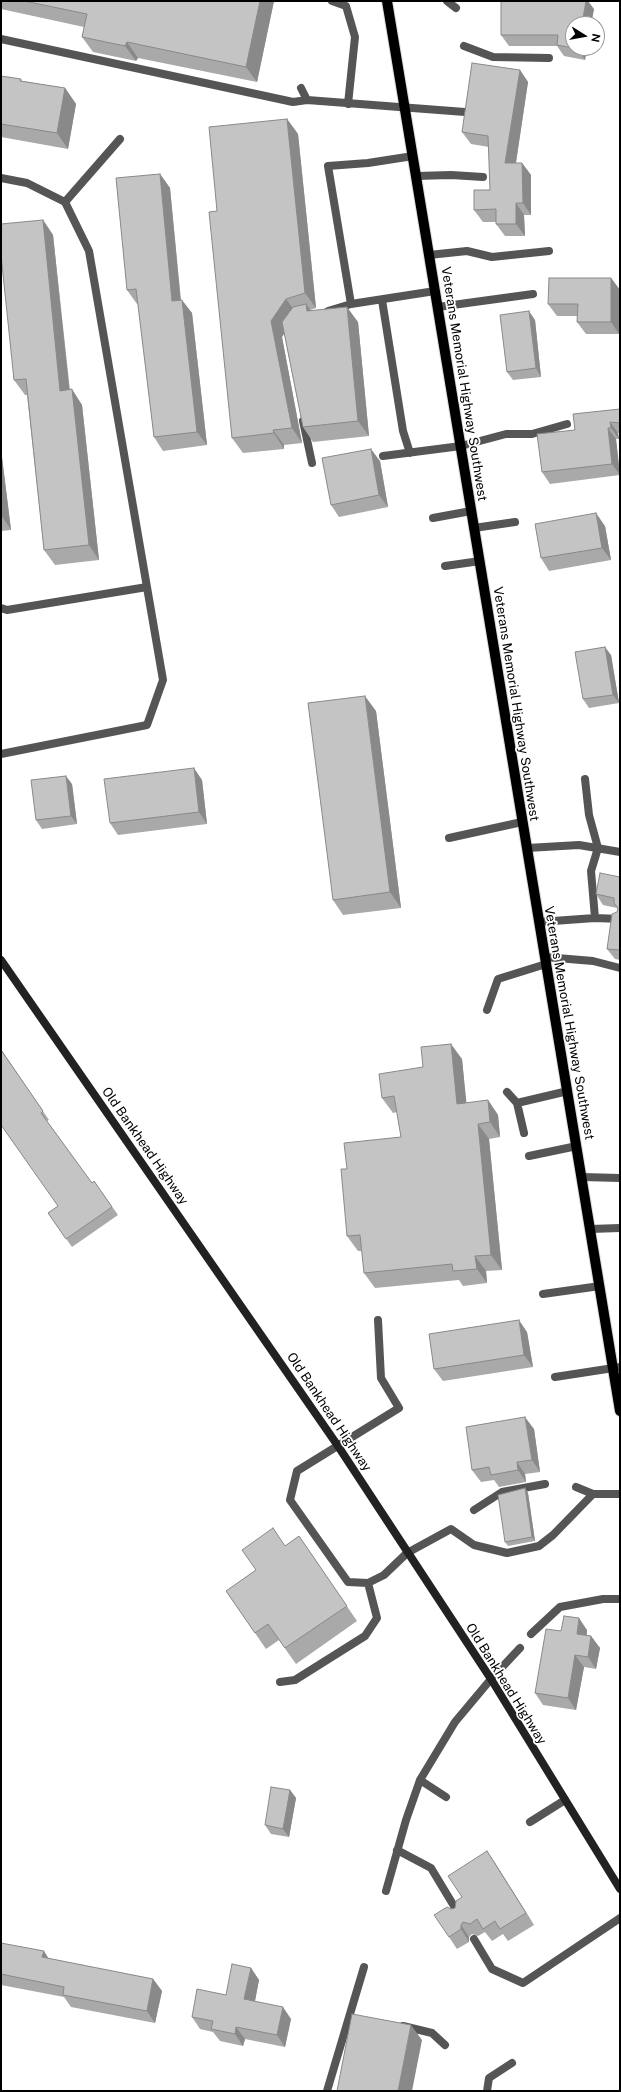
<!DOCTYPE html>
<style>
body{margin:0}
#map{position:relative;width:621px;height:2092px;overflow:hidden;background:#fff;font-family:"Public Sans",sans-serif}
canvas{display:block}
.frame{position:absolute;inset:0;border:2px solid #000;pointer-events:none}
.north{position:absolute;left:565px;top:16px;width:40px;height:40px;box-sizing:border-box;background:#fff;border:1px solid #999;border-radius:50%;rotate:101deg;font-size:11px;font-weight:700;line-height:16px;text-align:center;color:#000}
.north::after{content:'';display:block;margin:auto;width:14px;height:18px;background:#000;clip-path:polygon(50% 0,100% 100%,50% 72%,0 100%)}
</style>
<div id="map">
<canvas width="621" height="2092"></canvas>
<div class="frame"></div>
<div class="north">N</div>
</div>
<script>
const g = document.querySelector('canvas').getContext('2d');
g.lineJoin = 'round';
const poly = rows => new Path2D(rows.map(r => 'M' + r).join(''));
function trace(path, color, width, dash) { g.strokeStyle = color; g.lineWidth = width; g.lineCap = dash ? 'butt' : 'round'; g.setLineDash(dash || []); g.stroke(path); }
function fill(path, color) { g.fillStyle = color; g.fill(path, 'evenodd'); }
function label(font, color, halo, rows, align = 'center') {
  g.font = font + ' "Public Sans",sans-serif'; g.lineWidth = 3.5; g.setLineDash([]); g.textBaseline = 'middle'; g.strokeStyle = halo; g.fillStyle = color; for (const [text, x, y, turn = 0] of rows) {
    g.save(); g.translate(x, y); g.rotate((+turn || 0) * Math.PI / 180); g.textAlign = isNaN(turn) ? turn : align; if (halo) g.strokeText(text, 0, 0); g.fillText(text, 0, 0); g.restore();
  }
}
const primary = poly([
 [387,1,620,1411]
]);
trace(primary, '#dbdbdb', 12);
trace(poly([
 [332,1,346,6,355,37,348,104],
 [447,1,456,8],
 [1,39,293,102,307,100],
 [464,46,493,57,549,58],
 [301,88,307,100,465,112],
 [416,176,451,175,483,177],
 [65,202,120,139],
 [429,255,467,251,492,257,549,251],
 [382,300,403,431,410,453],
 [351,304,328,166,368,163,413,156],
 [438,307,533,294],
 [328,311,351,304,435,291],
 [303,421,312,463],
 [383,456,461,446,506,434,532,434,567,424],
 [433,518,471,511],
 [474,528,515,522],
 [445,566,480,561],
 [449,838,522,822],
 [595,918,620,919],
 [539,922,595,918,591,871,598,848,589,815,585,779],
 [545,957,593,961,620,968],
 [487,1010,498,979,546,964],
 [507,1092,517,1103,524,1133],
 [517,1103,568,1091],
 [529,1156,577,1146],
 [582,1177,620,1178],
 [590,1229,620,1228],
 [543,1294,600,1286],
 [378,1320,381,1378,399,1408,297,1471,290,1500,348,1582,368,1583,384,1575,407,1553,451,1529,474,1545,507,1553,539,1546,553,1535,593,1494],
 [555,1377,620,1367],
 [576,1487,593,1494,620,1494],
 [474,1510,502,1492,545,1484],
 [531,1634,560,1607,603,1599,620,1599],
 [280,1682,295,1680,365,1636,377,1618,368,1583],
 [420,1780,446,1797],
 [530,1822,565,1800],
 [397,1850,431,1868,460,1916],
 [386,1891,406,1820,420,1780,455,1722,491,1679,520,1648],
 [474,1939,492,1969,523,1983,620,1918],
 [403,2026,432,2033,445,2045],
 [327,2091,364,1967],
 [487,2091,489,2078,512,2063]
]), '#555', 8);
trace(poly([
 [1,178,27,183,65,202,89,251,163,680,147,725,1,754],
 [1,608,7,610,147,587],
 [527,848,579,845,620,852]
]), '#555', 8);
trace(poly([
 [1,960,338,1446,491,1679,620,1889]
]), '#222', 8);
trace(primary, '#000', 10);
fill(poly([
 [1,1,274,1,257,82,138,58,136,61,93,52,82,37,84,27,1,9],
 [594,9,585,60,564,56,557,46,509,46,501,35],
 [520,70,528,82,516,163,522,163,531,175,531,215,524,215,525,236,505,236,496,224,496,222,483,222,474,210,490,190,489,147,471,144,462,132],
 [1,76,21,79,22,81,65,88,76,104,68,149,1,137],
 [287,119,298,134,316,308,310,310,358,322,369,436,313,442,303,427,284,333,282,337,302,443,284,445,284,449,243,453,232,438,217,211],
 [160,174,170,188,181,300,192,313,207,445,163,451,154,437,138,303,137,304,127,290],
 [43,220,53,235,70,390,82,405,99,560,55,565,44,550,27,395,25,395,14,380],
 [611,278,620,290,619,334,586,334,577,322,577,316,557,316,548,304],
 [535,320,541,377,513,380,507,372],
 [620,409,620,433,618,433,619,439,616,439,620,475,550,484,542,472,575,430],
 [1,449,11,530,1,531],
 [380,461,388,507,339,517,331,505],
 [605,526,611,560,549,571,541,558],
 [611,655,619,703,589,708,583,699],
 [376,711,401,908,343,915,333,900],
 [202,780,207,824,118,835,110,823],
 [72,784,77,824,42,829,36,820],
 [620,877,620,960,615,959,607,949,618,909,617,908,603,905,596,894],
 [1,1049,49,1120,47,1121,92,1183,94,1181,118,1215,72,1247,48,1213,58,1206],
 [462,1059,466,1103,488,1100,498,1115,500,1137,489,1139,502,1270,486,1271,487,1283,463,1286,459,1280,375,1288,364,1273,362,1251,358,1251,347,1236,347,1169,401,1137,397,1112,393,1113,382,1098,423,1067],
 [527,1332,533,1367,443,1381,434,1369],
 [534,1429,540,1472,525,1474,526,1482,499,1487,494,1480,481,1482,472,1470],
 [525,1488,528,1493,535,1541,508,1546,505,1542],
 [299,1536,357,1621,296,1664,279,1640,266,1649,226,1591,256,1570,285,1546],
 [587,1630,587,1635,591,1636,600,1648,596,1669,584,1667,576,1710,543,1705,535,1693,561,1631],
 [290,1790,296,1798,289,1837,271,1834,265,1825],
 [487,1851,495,1863,534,1925,508,1941,503,1934,492,1941,485,1932,478,1936,472,1934,469,1937,469,1942,457,1949,449,1937,451,1909,455,1908,462,1897],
 [1,1943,49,1959,153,1979,162,1991,155,2023,71,2007,64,1997,1,1985],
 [251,1968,259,1980,255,2001,291,2019,285,2047,245,2039,243,2046,220,2041,213,2032,200,2029,192,2017,226,1995]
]), '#a9a9a9');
fill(poly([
 [260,1,274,1,257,82,246,67],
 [586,1,588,1,594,9,591,24,582,24],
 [127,42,138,58,136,61,125,46],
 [578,48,587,48,585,60,578,49],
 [520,70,528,82,514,175,505,163],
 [65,88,76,104,68,149,57,133],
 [287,119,298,134,316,308,305,293],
 [522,163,531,175,531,215,523,203],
 [160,174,170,188,182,315,172,301],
 [516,203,524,215,525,236,516,224],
 [43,220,53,235,71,406,60,391],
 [611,278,620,290,619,334,611,322],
 [286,299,297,314,282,337,302,443,292,428,271,321],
 [182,300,192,313,207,445,197,432],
 [306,304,317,319,307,311],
 [347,307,358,322,369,436,358,421],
 [529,311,535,320,541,377,536,368],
 [72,389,82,405,99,560,89,545],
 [610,422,618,433,619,439,611,428],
 [608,428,616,439,620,475,612,464],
 [273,430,284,445,284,449,274,433],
 [1,449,11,530,1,515],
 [371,449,380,461,388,507,379,495],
 [596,513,605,526,611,560,602,548],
 [605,647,611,655,619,703,613,695],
 [365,696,376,711,401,908,390,892],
 [194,768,202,780,207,824,199,812],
 [66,776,72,784,77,824,71,816],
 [451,1044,462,1059,468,1118,457,1104],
 [488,1100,498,1115,500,1137,490,1122],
 [478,1124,489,1139,502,1270,491,1255],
 [475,1256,486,1271,487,1283,477,1269],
 [519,1320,527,1332,533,1367,524,1355],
 [525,1417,534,1429,540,1472,532,1460],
 [517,1462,525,1474,526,1482,518,1470],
 [525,1488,528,1493,535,1541,532,1537],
 [579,1618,587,1630,585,1646,577,1634],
 [591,1636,600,1648,596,1669,588,1657],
 [575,1655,584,1667,576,1710,568,1698],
 [290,1790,296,1798,289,1837,283,1829],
 [487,1851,495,1863,534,1925,526,1913],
 [461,1925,469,1937,469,1942,461,1929],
 [44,1951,52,1964,42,1957],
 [251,1968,259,1980,253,2011,244,1999],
 [153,1979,162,1991,155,2023,147,2011],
 [283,2007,291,2019,285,2047,277,2035],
 [411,2025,422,2040,412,2091,398,2091],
 [236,2027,245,2039,243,2046,235,2034]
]), '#898989');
const building = poly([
 [24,1,260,1,246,67,127,42,125,46,82,37,87,14,24,1],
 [501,1,586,1,582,24,573,24,573,48,578,48,578,49,557,45,558,35,501,35,501,1],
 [472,63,520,70,505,163,522,163,523,203,516,203,516,224,496,224,496,209,474,210,474,190,490,190,488,136,462,132,472,63],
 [1,76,21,79,20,81,65,88,57,133,1,124,1,76],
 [287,119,305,293,286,299,271,321,292,428,273,430,274,433,232,438,209,212,217,211,209,127,287,119],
 [160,174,172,301,182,300,197,432,154,437,136,289,127,290,116,178,160,174],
 [43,220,60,391,72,389,89,545,44,550,26,379,14,380,1,255,1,224,43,220],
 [549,278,611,278,611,322,577,322,578,304,548,304,549,278],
 [306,304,307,311,347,307,358,421,303,427,282,322,293,307,306,304],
 [529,311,536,368,507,372,500,315,529,311],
 [620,409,620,423,610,422,611,428,608,428,612,464,542,472,537,434,575,430,573,414,620,409],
 [371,449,379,495,331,505,322,458,371,449],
 [596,513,602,548,541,558,535,524,596,513],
 [605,647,613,695,583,699,575,652,605,647],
 [365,696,390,892,333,900,308,703,365,696],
 [194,768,199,812,110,823,104,779,194,768],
 [66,776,71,816,36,820,31,780,66,776],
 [600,873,620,877,620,950,607,949,612,914,617,912,618,908,614,903,614,898,596,894,600,873],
 [451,1044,457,1104,488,1100,490,1122,478,1124,491,1255,475,1256,477,1269,453,1271,452,1264,364,1273,360,1235,347,1236,341,1169,347,1169,344,1143,401,1137,394,1096,382,1098,379,1074,423,1067,421,1047,451,1044],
 [1,1050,43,1111,41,1113,92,1183,94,1181,112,1207,66,1239,48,1213,58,1206,1,1125,1,1050],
 [519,1320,524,1355,434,1369,429,1334,519,1320],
 [525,1417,532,1460,517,1462,518,1470,491,1475,489,1467,472,1470,466,1427,525,1417],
 [525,1488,532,1537,505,1542,498,1495,525,1488],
 [273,1528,285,1546,299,1536,347,1606,285,1648,268,1624,255,1633,226,1591,256,1570,242,1550,273,1528],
 [564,1616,579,1618,577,1634,591,1636,588,1657,575,1655,568,1698,535,1693,546,1629,561,1631,564,1616],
 [271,1787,290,1790,283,1829,265,1825,271,1787],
 [487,1851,526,1913,500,1929,495,1921,483,1929,477,1919,470,1924,463,1922,461,1925,461,1929,449,1937,434,1915,447,1907,451,1909,455,1908,456,1901,462,1897,448,1876,487,1851],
 [1,1943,44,1951,42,1957,153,1979,147,2011,63,1995,64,1987,1,1974,1,1943],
 [232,1964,251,1968,244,1999,283,2007,277,2035,236,2027,235,2034,211,2029,213,2021,192,2017,197,1989,226,1995,232,1964],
 [352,2014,411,2025,398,2091,337,2091,352,2014]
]);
fill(building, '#c4c4c4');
trace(building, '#898989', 1);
label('13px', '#000', '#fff', [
 ["Veterans Memorial Highway Southwest",464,384,81],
 ["Veterans Memorial Highway Southwest",516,704,81],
 ["Veterans Memorial Highway Southwest",569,1023,80],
 ["Old Bankhead Highway",145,1146,55],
 ["Old Bankhead Highway",329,1412,56],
 ["Old Bankhead Highway",506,1684,58]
]);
</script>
